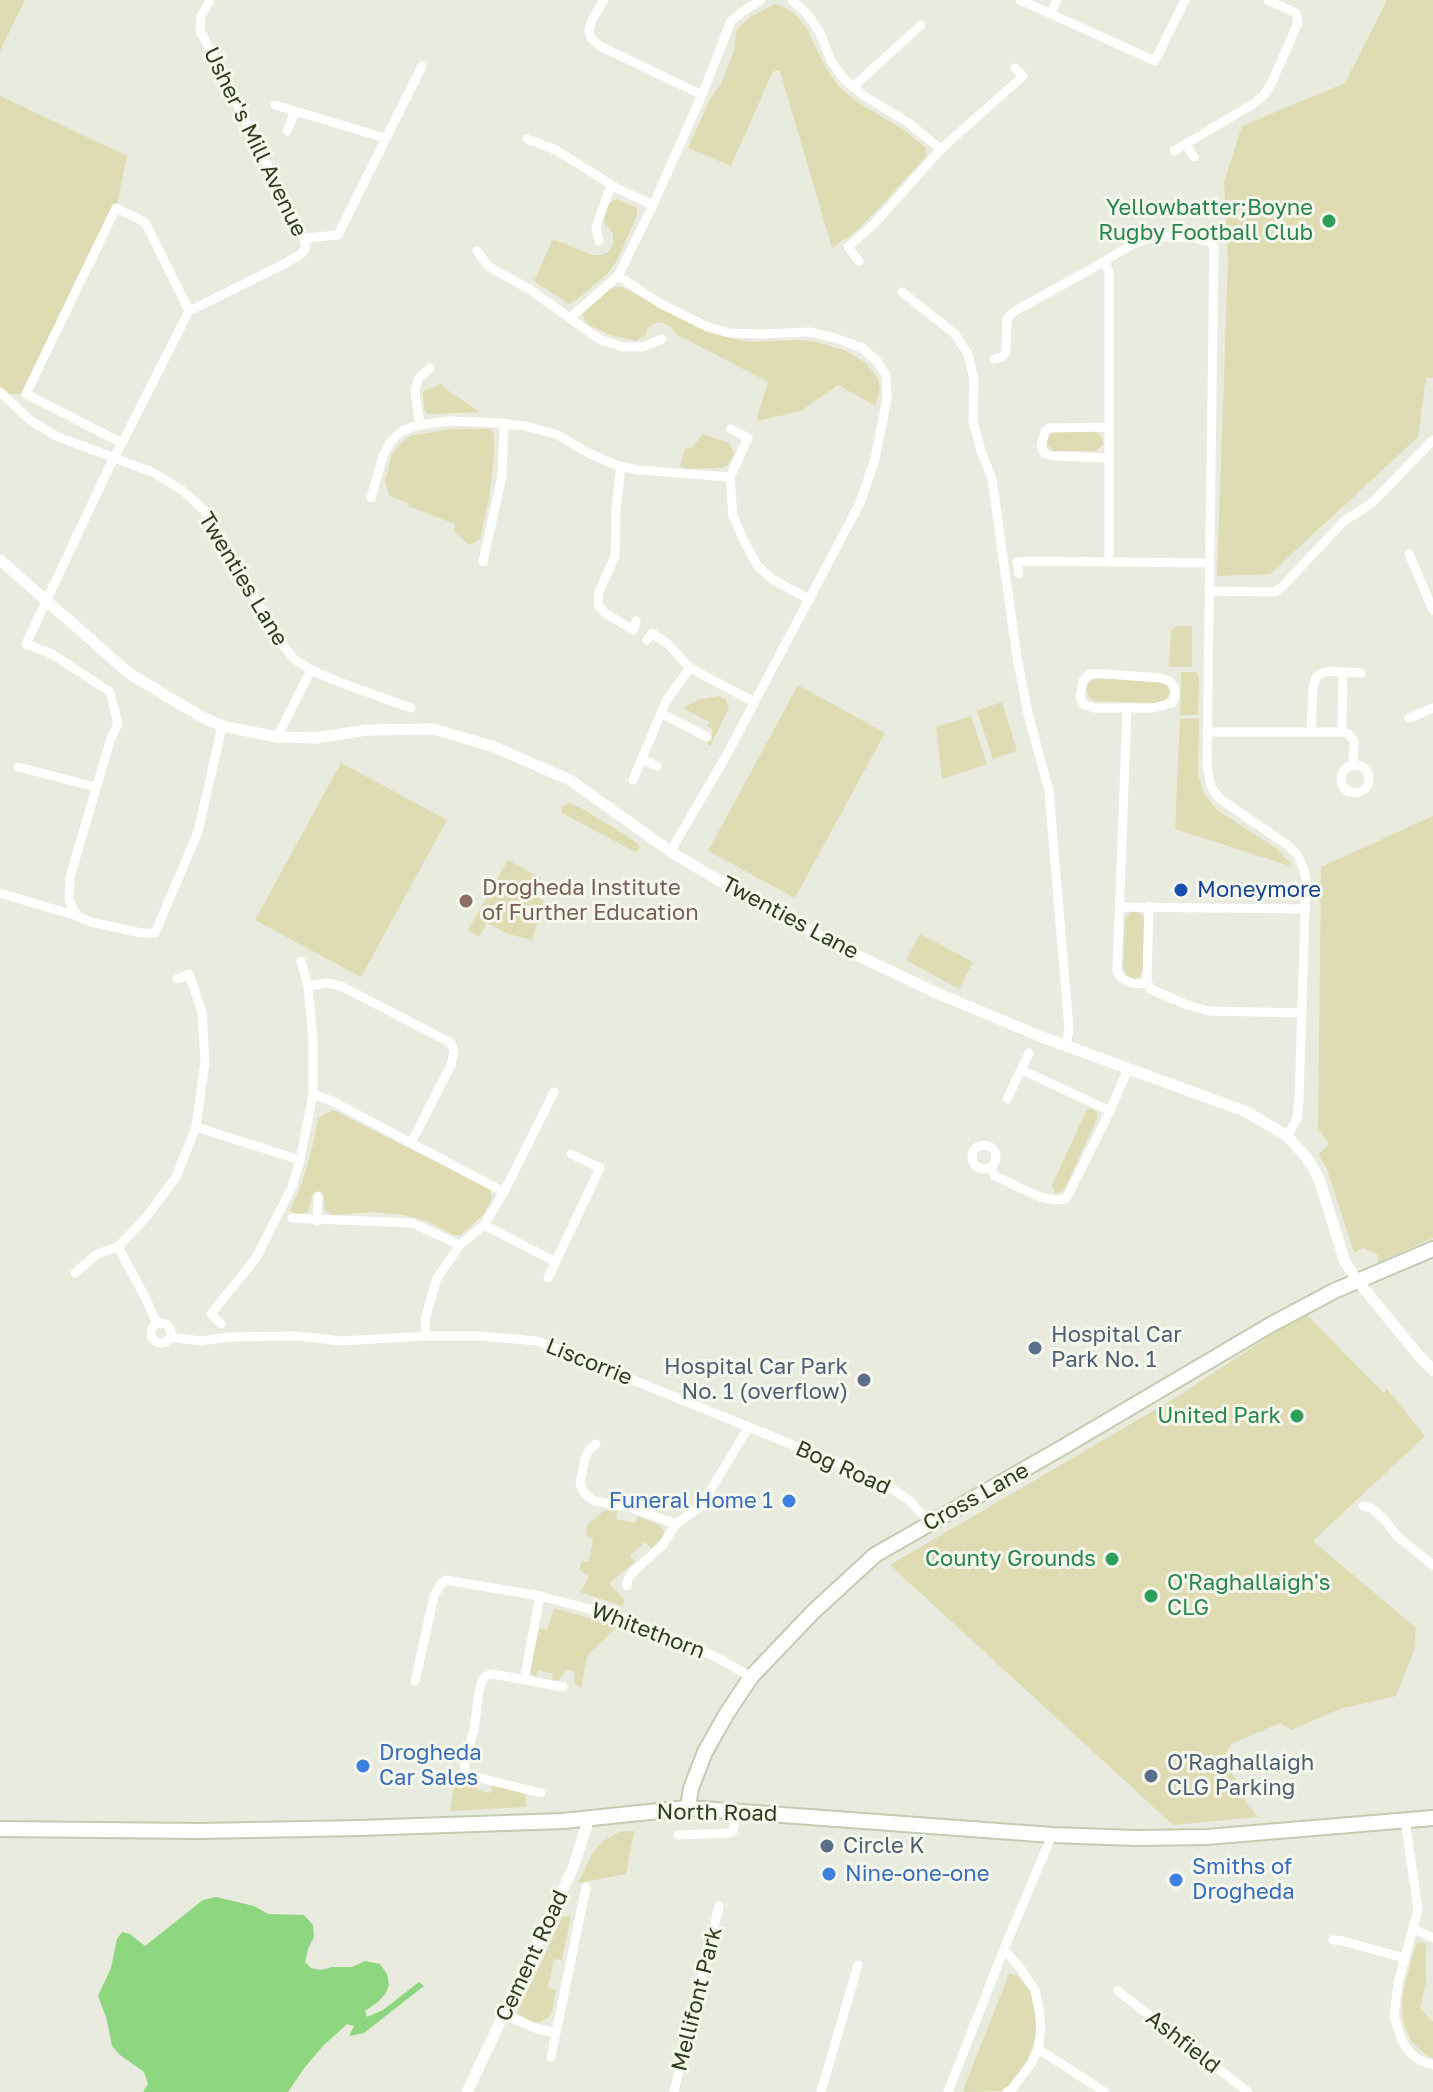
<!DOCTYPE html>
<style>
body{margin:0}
canvas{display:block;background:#e8ebde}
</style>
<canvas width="1433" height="2092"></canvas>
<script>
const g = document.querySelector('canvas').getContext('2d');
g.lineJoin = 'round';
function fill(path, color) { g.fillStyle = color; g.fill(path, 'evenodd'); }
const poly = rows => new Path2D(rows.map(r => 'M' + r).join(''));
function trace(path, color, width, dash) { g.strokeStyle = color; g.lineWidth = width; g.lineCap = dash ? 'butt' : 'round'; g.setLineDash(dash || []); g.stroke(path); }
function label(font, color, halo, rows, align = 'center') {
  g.font = font + ' "Golos Text",sans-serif'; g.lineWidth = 6; g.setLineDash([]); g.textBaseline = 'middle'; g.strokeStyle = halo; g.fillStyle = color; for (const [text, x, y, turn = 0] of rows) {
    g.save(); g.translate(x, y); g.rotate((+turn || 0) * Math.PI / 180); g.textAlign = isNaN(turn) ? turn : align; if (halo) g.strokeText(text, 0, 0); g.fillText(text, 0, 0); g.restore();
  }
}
fill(poly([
 [0,0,25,0,0,51],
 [1387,0,1433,0,1433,378,1426,378,1418,437,1270,574,1217,576,1228,260,1224,182,1242,126,1345,83],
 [775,4,784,7,796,15,806,27,826,68,839,87,857,102,904,130,926,148,926,156,881,206,855,232,832,248,780,71,773,71,731,166,688,148,709,101,721,84,734,51,736,32,741,25,752,16],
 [0,96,127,156,116,208,26,394,1,394,0,392],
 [617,199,635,207,637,210,637,216,616,262,607,274,575,301,569,304,534,281,553,239,593,255,603,255,609,251,613,244,613,234,603,221,609,203],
 [616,287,622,287,706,332,749,342,797,340,816,342,844,350,866,363,878,379,880,388,876,406,838,385,801,411,756,421,768,382,676,334,672,328,666,324,660,322,653,324,648,328,645,336,636,341,611,335,589,325,584,319,583,313,586,309,610,288],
 [440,383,450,392,480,412,431,414,427,413,424,408,423,392,425,390,436,387],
 [451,429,490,429,494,434,494,456,489,497,480,539,469,545,454,531,455,524,408,506,409,503,389,496,385,481,392,454,401,443,410,436],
 [1053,432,1096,432,1102,437,1103,444,1096,451,1053,451,1048,445,1047,442,1048,438],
 [703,434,729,443,734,454,727,466,722,468,686,469,680,465,685,449,692,447],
 [1178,626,1192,626,1192,667,1169,667,1171,630],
 [1181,672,1196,672,1199,676,1198,715,1180,715],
 [1099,678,1160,682,1168,686,1170,691,1165,701,1158,703,1095,701,1089,697,1086,690,1087,685,1092,680],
 [798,685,885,733,795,898,708,851],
 [719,696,726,700,729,708,710,746,707,744,713,730,707,726,709,722,683,708,700,699],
 [1002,702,1017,751,993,759,977,711],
 [971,716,987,764,942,779,936,727],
 [1199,718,1198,773,1203,792,1217,810,1277,849,1292,865,1287,865,1175,829,1180,719],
 [341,763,447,820,361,977,255,920],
 [568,803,581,808,627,836,639,845,639,850,635,852,562,813,561,807],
 [1433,816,1433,1238,1379,1262,1377,1254,1363,1248,1354,1253,1327,1169,1318,1154,1329,1144,1318,1128,1321,867],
 [508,860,541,878,535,896,544,900,532,940,508,934,487,923,479,937,468,930],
 [1131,911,1135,911,1142,914,1144,919,1143,971,1139,977,1135,979,1127,977,1123,966,1125,919],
 [920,934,973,962,959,989,906,960],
 [1087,1109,1093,1109,1097,1113,1097,1119,1065,1188,1061,1192,1054,1194,1054,1188,1051,1187],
 [333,1110,490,1189,492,1198,484,1214,461,1235,453,1235,427,1221,404,1215,372,1212,332,1215,325,1210,323,1195,312,1195,308,1212,298,1214,290,1211,302,1182,313,1145,318,1118],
 [1305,1313,1384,1393,1387,1389,1425,1436,1313,1541,1416,1628,1414,1651,1396,1696,1340,1709,1291,1730,1280,1723,1231,1744,1223,1759,1240,1786,1246,1803,1258,1817,1173,1825,890,1565,1175,1398],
 [610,1509,617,1511,616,1519,635,1523,638,1516,657,1524,663,1529,664,1533,663,1537,651,1548,645,1542,630,1555,635,1562,609,1583,625,1601,622,1606,580,1592,589,1577,580,1570,580,1566,582,1561,589,1562,593,1539,586,1536,587,1526,589,1522,595,1519,602,1512],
 [554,1608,618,1626,587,1656,581,1688,575,1684,574,1671,566,1670,559,1680,552,1681,553,1674,538,1670,536,1677,529,1671,540,1628,547,1630],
 [457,1769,465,1778,478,1783,477,1790,490,1793,492,1785,525,1794,526,1807,450,1811],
 [634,1831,626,1874,578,1883,593,1852,603,1841,619,1832],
 [563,1916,571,1917,562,1960,554,1959,548,1988,556,1990,552,2012,548,2018,540,2022,532,2022,517,2013],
 [1422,1942,1426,1945,1426,1983,1420,2008,1433,2022,1433,2058,1429,2057,1412,2042,1404,2025,1402,2007,1403,1991,1416,1944],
 [1009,1974,1017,1975,1030,1991,1036,2019,1036,2036,1030,2054,1022,2070,1009,2086,1001,2091,965,2092,963,2090]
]), '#dfdcb4');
fill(poly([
 [216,1897,254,1906,268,1914,304,1915,313,1925,314,1937,308,1949,305,1962,311,1968,321,1970,332,1967,352,1967,365,1961,380,1964,387,1974,389,1985,386,1993,379,2001,365,2011,367,2017,383,2010,419,1982,424,1986,364,2033,349,2036,354,2026,347,2024,323,2046,305,2067,288,2092,143,2092,148,2084,144,2072,120,2055,112,2046,106,2017,98,1996,111,1968,117,1939,122,1932,130,1934,145,1946,203,1900]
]), '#8ed67f');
const secondary = poly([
 [688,1808,691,1788,705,1752,727,1713,751,1677,813,1612,875,1555,1065,1446,1272,1324,1334,1291,1433,1249],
 [0,1829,199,1831,359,1828,563,1821,688,1808,1052,1835,1135,1838,1207,1837,1433,1818]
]);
trace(secondary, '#c3ccb0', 18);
trace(poly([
 [604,0,592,20,589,30,591,38,600,46,702,95],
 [792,0,809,16,820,33,831,61,844,79,864,96,906,121,941,149],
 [1020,0,1155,61,1185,0],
 [1051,13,1057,0],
 [853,87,921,25],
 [275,105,385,138],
 [287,131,295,111],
 [527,139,556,150,618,189,653,205],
 [1186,144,1194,157],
 [1174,151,1253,104,1264,95,1271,84,1298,23,1296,13,1268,0],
 [304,238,338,235,422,66],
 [599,241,596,227,611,185],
 [477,251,488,266,529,289,599,339,623,347,643,347,662,339],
 [859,261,848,247,874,224,941,149,1023,76,1015,68],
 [1105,261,1109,273,1109,562],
 [618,276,661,304,706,326,729,333,761,334,810,332,835,338,862,348,877,361,886,375,887,399,875,459,860,503,725,758,670,852],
 [902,292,955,334,968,354,974,380,973,421,981,451,992,479,1017,657,1028,714,1049,791,1069,1029,1066,1047],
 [189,311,284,264,301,254,306,248,304,238,200,30,201,16,209,3],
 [570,318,618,276,653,205,702,95,731,21,742,12,761,0],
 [994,359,1002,357,1006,352,1007,319,1013,312,1093,268,1133,244,1152,237,1193,237,1210,242,1214,247,1207,766,1211,787,1220,799,1286,844,1297,854,1304,870,1306,880,1299,1100,1297,1119,1287,1136],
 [0,392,30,420,56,436,152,472,182,490,205,511,282,644,294,659,311,670,339,682,411,708],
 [420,425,415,391,418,379,430,368],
 [731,429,748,438,730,477,733,516,746,545,757,565,772,579,810,600],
 [122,443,26,394,116,208,145,222,189,311,122,443,114,457,26,644,52,654,110,692,118,724,111,738,70,877,69,900,77,916,91,922,141,933,155,933,198,832,222,726],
 [1109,458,1052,456,1044,453,1041,446,1045,431,1049,428,1109,427],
 [621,466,616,510,615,556,599,592,598,605,605,613,633,630,636,621],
 [371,498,383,456,391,441,402,431,418,425,451,421,499,423,526,426,558,435,588,453,616,465,638,470,730,477],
 [1409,554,1433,610],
 [483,562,502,476,504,423],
 [1019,574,1017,562,1027,561,1209,563],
 [1209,591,1274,592,1282,587,1344,521,1371,504,1433,440],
 [647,640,652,633,669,645,690,668,754,702],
 [1089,674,1107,674,1160,678,1170,681,1175,689,1175,697,1172,703,1153,708,1094,708,1084,705,1080,697,1083,681,1089,674],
 [1127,709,1117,971,1121,978,1132,983,1148,984],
 [661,713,707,737],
 [1409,718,1433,708],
 [1207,732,1342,732,1349,734,1354,741,1353,765],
 [1311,732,1313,688,1316,677,1322,673,1330,671,1361,673],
 [1342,732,1343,672],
 [277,737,311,670],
 [642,759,657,766],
 '1341 779a14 14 0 1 1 28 0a14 14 0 1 1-28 0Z',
 [18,767,96,787],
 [633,780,666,701,690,668],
 [0,893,77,916],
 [1149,906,1147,980,1150,989,1190,1006,1209,1011,1302,1013],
 [1120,907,1305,909],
 [301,961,308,986,313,1041,313,1094,332,1101,411,1143],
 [177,979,189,974,202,1012,205,1062,196,1127,300,1160,313,1094],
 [308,986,328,983,341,986,451,1043,454,1051,451,1065,411,1143,504,1192],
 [1022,1070,1110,1111],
 [554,1092,504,1192,484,1225,460,1245,437,1278,425,1319,426,1336,481,1336,537,1341,852,1469,889,1487,909,1500,929,1522],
 [1007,1099,1029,1053],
 '972 1157a12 12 0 1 1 24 0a12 12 0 1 1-24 0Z',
 [991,1168,995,1176,1040,1197,1054,1200,1066,1199,1110,1111,1128,1069],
 [292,1218,412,1223,460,1245],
 [317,1221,318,1196],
 [484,1225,556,1262],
 [118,1247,146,1299,157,1324],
 [75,1273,97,1254,118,1247,147,1216,176,1177,196,1127],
 [548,1278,600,1168,571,1154],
 '151 1333a10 10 0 1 1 20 0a10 10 0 1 1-20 0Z',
 [221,1324,211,1314,256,1258,292,1187,300,1160],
 [170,1337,201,1341,228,1337,297,1336,342,1341,426,1336],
 [596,1444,589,1450,585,1458,580,1484,584,1493,594,1501,629,1507,676,1524,701,1506,748,1428],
 [1363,1506,1371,1508,1384,1519,1397,1536,1433,1565],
 [627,1586,628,1579,634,1571,662,1546,676,1524],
 [524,1680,540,1596],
 [415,1681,434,1596,441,1584,446,1580,540,1596,620,1617,676,1639,718,1658,751,1677],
 [541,1793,472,1776,466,1772,464,1763,474,1730,479,1692,482,1680,486,1676,493,1674,563,1687],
 [1405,1820,1418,1909,1398,1983,1394,2016,1402,2042,1410,2053,1419,2060,1433,2065],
 [678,1835,730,1833,733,1831,737,1811],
 [1414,1929,1433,1938],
 [1333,1940,1343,1941,1404,1958],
 [1004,1949,1021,1969,1035,1990,1039,2008,1041,2029,1038,2049,1031,2064,1011,2090,1007,2092],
 [1118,1991,1248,2092],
 [505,2015,538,2029,556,2033],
 [1038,2049,1105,2092],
 [551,2057,586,1887],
 [674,2092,719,1906],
 [821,2092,858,1965],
 [948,2092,1004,1949,1052,1835]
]), '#fff', 9);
trace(poly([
 [0,560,130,674,200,716,222,726,277,737,315,738,367,730,433,729,492,746,570,780,674,854,756,902,850,952,939,994,1042,1037,1247,1112,1287,1136,1307,1158,1319,1179,1345,1262,1357,1280,1420,1357,1433,1370],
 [467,2092,573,1868,589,1818]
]), '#fff', 11);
trace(secondary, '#fff', 14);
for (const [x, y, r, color] of [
 [1329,221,8,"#2e9e5b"],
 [1181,890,8,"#1a4fb4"],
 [466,901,8,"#8d6e63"],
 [1035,1348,8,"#5c6f8a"],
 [864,1380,8,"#5c6f8a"],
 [1297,1416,8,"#2e9e5b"],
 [789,1501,8,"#3f7fe0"],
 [1112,1559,8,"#2e9e5b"],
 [1151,1596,8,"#2e9e5b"],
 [363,1766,8,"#3f7fe0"],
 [1151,1776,8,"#5c6f8a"],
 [827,1846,8,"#5c6f8a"],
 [829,1874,8,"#3f7fe0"],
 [1176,1880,8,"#3f7fe0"]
]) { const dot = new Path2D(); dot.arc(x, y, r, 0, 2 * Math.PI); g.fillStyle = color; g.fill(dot); trace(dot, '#f6f8ee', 3); }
label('22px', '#303c1e', '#f6f8ee', [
 ["Usher's Mill Avenue",255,142,64],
 ["Twenties Lane",243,579,59],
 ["Twenties Lane",790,918,28],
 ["Liscorrie",589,1362,22],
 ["Bog Road",843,1468,24],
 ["Cross Lane",976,1497,-29],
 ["Whitethorn",648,1631,21],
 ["North Road",717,1813,1],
 ["Cement Road",532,1956,-65],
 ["Mellifont Park",697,1999,-76],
 ["Ashfield",1183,2042,38]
]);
label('22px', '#27864d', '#f6f8ee', [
 ["Yellowbatter;Boyne",1313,208],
 ["Rugby Football Club",1313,233],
 ["United Park",1281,1416],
 ["County Grounds",1096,1559],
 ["O'Raghallaigh's",1167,1583,"left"],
 ["CLG",1167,1608,"left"]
], 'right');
label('22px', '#785e54', '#f6f8ee', [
 ["Drogheda Institute",482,888],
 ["of Further Education",482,913]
], 'left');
label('22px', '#164399', '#f6f8ee', [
 ["Moneymore",1197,890]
], 'left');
label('22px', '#4e5e75', '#f6f8ee', [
 ["Hospital Car",1051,1335],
 ["Park No. 1",1051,1360],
 ["Hospital Car Park",848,1367,"right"],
 ["No. 1 (overflow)",848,1392,"right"],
 ["O'Raghallaigh",1167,1763],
 ["CLG Parking",1167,1788],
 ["Circle K",843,1846]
], 'left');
label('22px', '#366cbe', '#f6f8ee', [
 ["Funeral Home 1",773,1501,"right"],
 ["Drogheda",379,1753],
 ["Car Sales",379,1778],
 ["Smiths of",1192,1867],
 ["Drogheda",1192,1892],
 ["Nine-one-one",845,1874]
], 'left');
</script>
